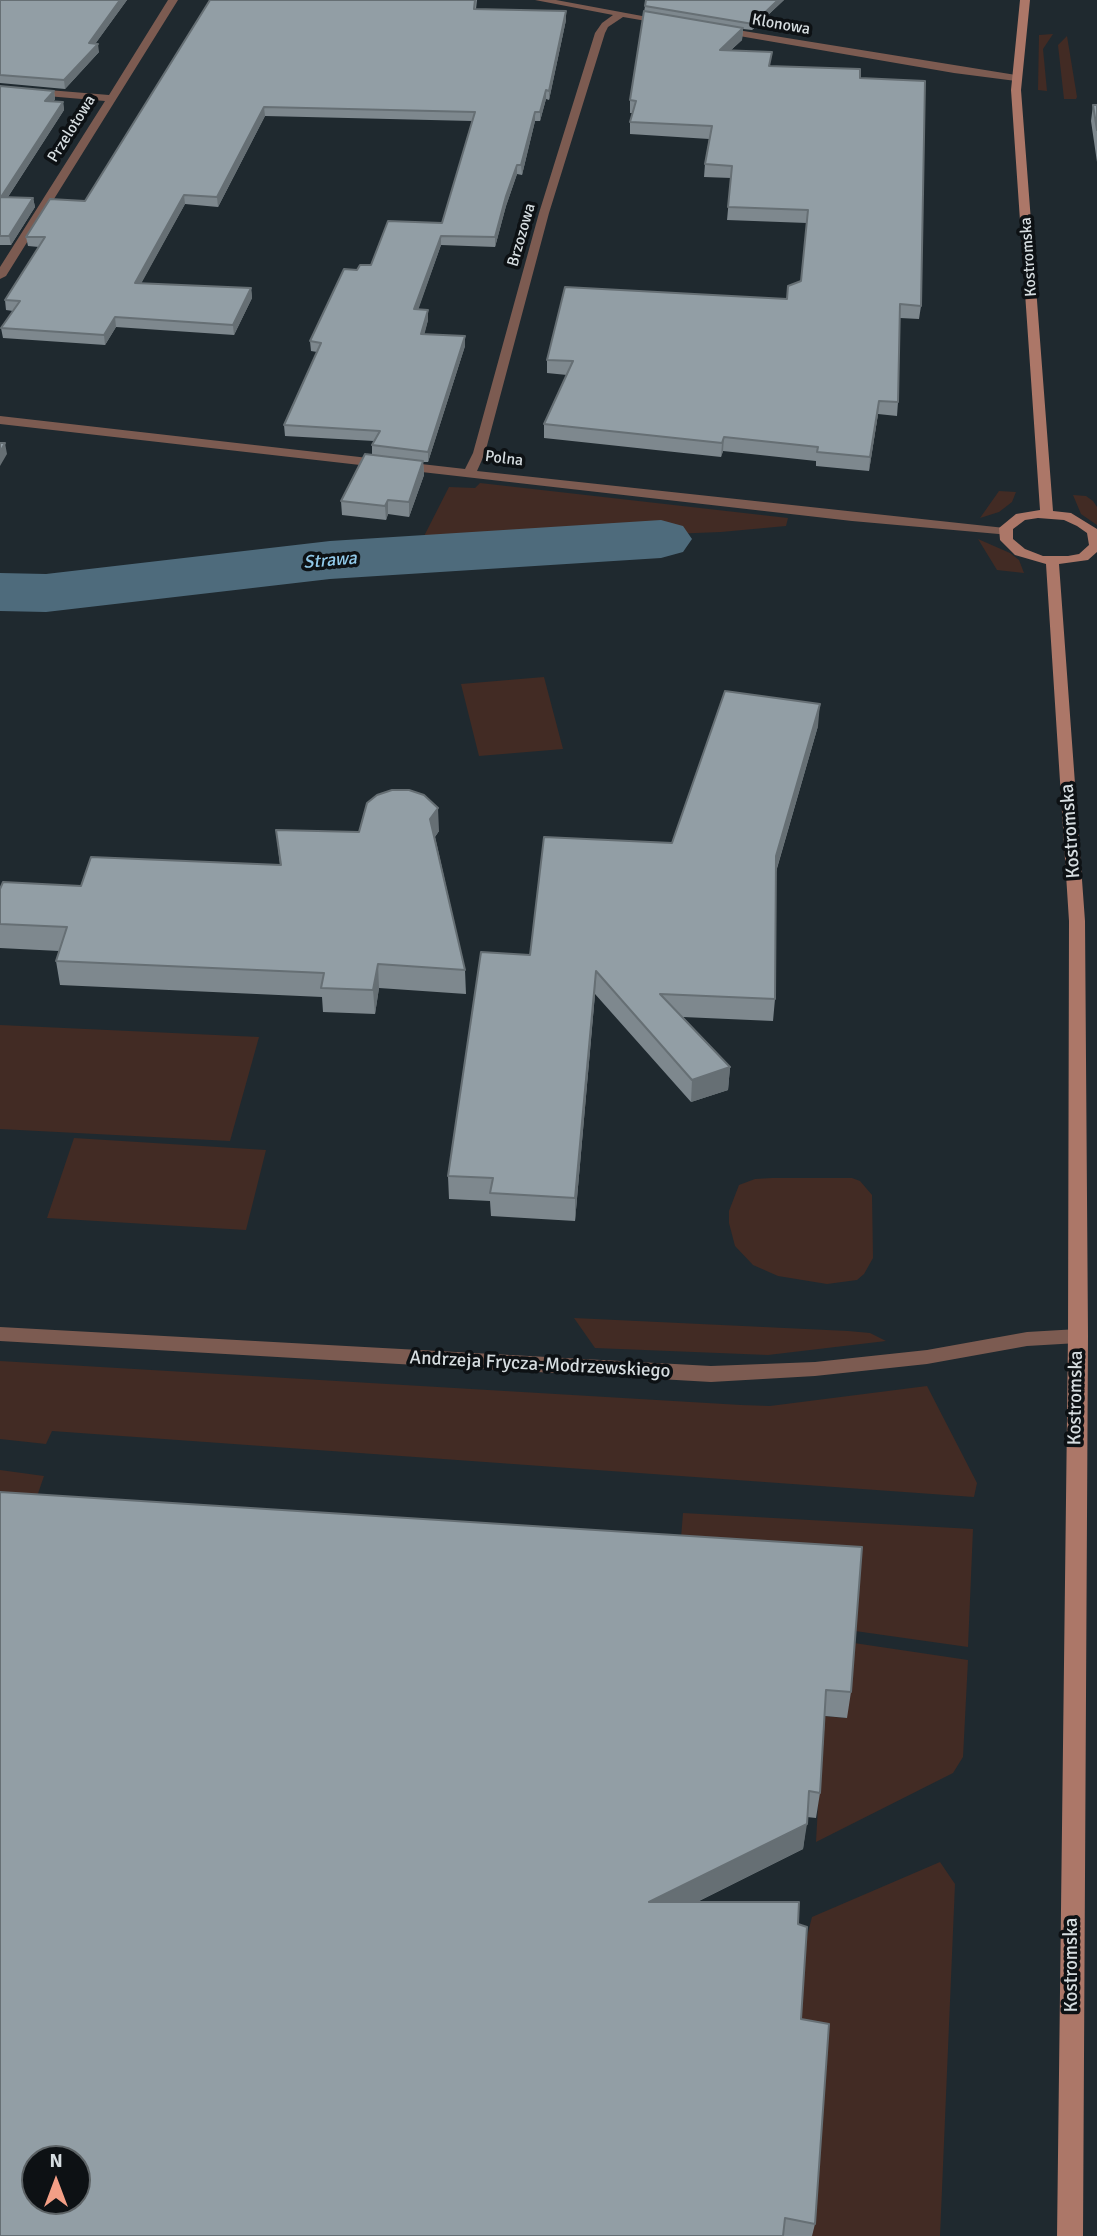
<!DOCTYPE html>
<style>
body{margin:0}
#map{position:relative;width:1097px;height:2236px;overflow:hidden;background:#1f292f;font-family:Signika,sans-serif}
canvas{display:block}
.north{position:absolute;left:21px;top:2145px;width:70px;height:70px;box-sizing:border-box;background:#0d1114;border:2px solid #5d6366;border-radius:50%;rotate:0deg;font-size:19px;font-weight:700;line-height:28px;text-align:center;color:#d6dde0}
.north::after{content:'';display:block;margin:auto;width:24px;height:32px;background:#f39f86;clip-path:polygon(50% 0,100% 100%,50% 72%,0 100%)}
</style>
<div id="map">
<canvas width="1097" height="2236"></canvas>
<div class="north">N</div>
</div>
<script>
const g = document.querySelector('canvas').getContext('2d');
g.lineJoin = 'round';
function fill(path, color) { g.fillStyle = color; g.fill(path, 'evenodd'); }
const poly = rows => new Path2D(rows.map(r => 'M' + r).join(''));
function trace(path, color, width, dash) { g.strokeStyle = color; g.lineWidth = width; g.lineCap = dash ? 'butt' : 'round'; g.setLineDash(dash || []); g.stroke(path); }
function label(font, color, halo, rows, align = 'center') {
  g.font = font + ' Signika,sans-serif'; g.lineWidth = 7; g.setLineDash([]); g.textBaseline = 'middle'; g.strokeStyle = halo; g.fillStyle = color; for (const [text, x, y, turn = 0] of rows) {
    g.save(); g.translate(x, y); g.rotate((+turn || 0) * Math.PI / 180); g.textAlign = isNaN(turn) ? turn : align; if (halo) g.strokeText(text, 0, 0); g.fillText(text, 0, 0); g.restore();
  }
}
fill(poly([
 [1053,34,1043,49,1047,91,1038,90,1039,35],
 [1067,36,1077,97,1076,99,1064,99,1058,45],
 [480,483,788,518,786,526,721,532,420,544,449,487,475,488],
 [999,491,1016,492,1012,502,999,512,980,518],
 [1073,495,1086,496,1093,501,1097,507,1097,525,1081,514],
 [978,539,1010,553,1019,560,1024,573,997,570],
 [544,677,563,749,479,756,461,684],
 [0,1025,259,1037,230,1141,0,1129],
 [74,1138,266,1150,246,1230,47,1218],
 [852,1178,860,1181,872,1195,873,1258,864,1274,857,1280,827,1284,778,1276,753,1265,735,1246,729,1223,729,1211,739,1185,755,1179,772,1178],
 [574,1318,848,1331,870,1333,886,1341,768,1355,595,1348],
 [0,1361,741,1405,770,1406,927,1386,977,1483,974,1497,52,1431,46,1444,0,1439],
 [0,1470,44,1476,29,1520,0,1518],
 [683,1513,973,1529,968,1647,855,1631,679,1563],
 [854,1643,968,1660,963,1757,953,1773,816,1842,823,1716,846,1718],
 [940,1862,955,1884,940,2236,811,2236,797,2043,803,1952,812,1917]
]), '#422b24');
fill(poly([
 [661,520,683,526,692,539,683,552,661,558,330,579,46,612,0,611,0,573,46,574,330,541,661,520]
]), '#4e6b7c');
fill(poly([
 [168,0,178,0,6,276,0,279,0,267,105,101,0,92,0,86,109,95,168,0],
 [535,0,556,0,669,21,664,24,623,17,608,27,605,33,549,213,485,453,477,471,1005,528,1012,532,1010,535,852,521,0,424,0,416,465,469,473,453,539,213,595,33,602,23,613,15,535,0],
 [719,27,1016,75,1021,78,1016,81,954,73,716,32,714,30,719,27],
 [0,1327,711,1366,815,1362,927,1350,1027,1332,1078,1329,1085,1331,1088,1336,1085,1341,1078,1343,1027,1346,927,1364,815,1376,711,1382,0,1341,0,1327]
]), '#7c5b51');
fill(poly([
 [1020,0,1030,0,1021,90,1053,511,1071,513,1097,529,1097,552,1088,560,1059,564,1085,921,1088,1336,1083,2236,1057,2236,1068,1336,1069,921,1046,564,1015,555,1000,540,999,528,1016,514,1040,510,1011,90,1020,0],
 [1038,518,1064,520,1077,526,1087,533,1089,545,1079,554,1068,556,1043,556,1025,549,1013,539,1013,529,1025,520,1038,518]
]), '#ac7768');
fill(poly([
 [0,0,127,0,95,44,99,52,65,89,0,83],
 [210,0,477,0,476,9,566,11,566,20,549,100,546,99,540,121,535,121,522,175,517,174,506,206,495,247,441,245,418,309,428,320,424,334,465,346,428,462,423,462,424,475,409,517,388,514,386,520,342,515,341,501,372,455,372,445,374,441,285,436,284,425,317,352,311,351,310,341,357,270,371,265,442,223,472,121,265,116,218,207,185,204,141,283,251,288,252,298,234,335,116,327,105,345,3,338,1,328,13,311,6,310,5,300,39,247,28,246,26,237,85,201],
 [784,0,752,30,743,29,742,40,731,50,771,66,860,78,921,306,919,319,900,318,898,402,897,416,878,414,869,471,816,466,816,461,723,451,721,457,544,438,544,424,567,375,547,373,547,360,787,299,801,281,807,223,727,220,731,178,704,177,705,164,709,139,630,134,630,122,633,113,630,113,630,100,645,6],
 [0,86,54,91,55,99,54,101,63,102,64,110,8,197,33,198,35,207,11,245,0,245],
 [1093,105,1097,105,1097,162,1091,121],
 [818,726,776,872,775,999,773,1021,683,1017,730,1067,728,1090,691,1102,595,994,575,1221,491,1216,490,1201,449,1199,448,1176,530,955,672,843],
 [276,830,359,832,439,831,435,837,465,970,466,994,379,988,375,1014,323,1012,322,997,60,985,56,961,59,951,0,948,0,889,81,886,280,865],
 [0,1492,851,1692,847,1718,825,1716,820,1793,816,1818,807,1817,803,1849,697,1902,798,1924,801,2019,815,2224,812,2236,0,2236]
]), '#7e888e');
fill(poly([
 [120,0,127,0,90,51,89,43],
 [778,0,784,0,752,30,753,24],
 [566,11,566,20,549,100,549,91],
 [743,28,742,40,719,61,720,50],
 [98,44,99,52,65,89,64,80],
 [546,90,546,99,540,121,540,112],
 [54,91,55,99,46,110,45,101],
 [63,102,64,110,2,206,1,197],
 [264,107,265,116,218,207,217,197],
 [535,112,535,121,522,175,521,165],
 [517,165,517,174,506,206,495,247,495,237,506,196],
 [184,195,185,204,136,293,135,283],
 [33,198,35,207,11,245,9,236],
 [441,236,441,245,415,319,414,309],
 [251,288,252,298,234,335,233,325],
 [428,310,428,320,422,344,421,334],
 [115,317,116,327,105,345,104,335],
 [465,336,465,346,428,462,428,452],
 [879,401,878,414,869,471,870,457],
 [724,437,723,451,721,457,722,443],
 [5,443,7,454,0,466,0,452],
 [423,461,424,475,409,517,409,502],
 [388,500,388,514,386,520,385,506],
 [820,704,818,726,774,878,776,856],
 [438,808,439,831,431,842,430,819],
 [378,964,379,988,375,1014,373,990],
 [596,971,595,994,575,1221,575,1198],
 [730,1067,728,1090,691,1102,692,1080],
 [807,1824,803,1849,647,1927,649,1902]
]), '#666f74');
const building = poly([
 [0,0,120,0,89,43,98,44,64,80,0,75,0,0],
 [210,0,475,0,474,9,566,11,549,91,546,90,540,112,535,112,521,165,517,165,506,196,495,237,441,236,414,309,428,310,421,334,465,336,428,452,372,445,380,431,284,425,321,343,310,341,344,269,357,270,360,265,371,265,388,221,442,223,475,112,264,107,217,197,184,195,135,283,251,288,233,325,115,317,104,335,1,328,20,301,5,300,45,237,26,237,50,199,85,201,210,0],
 [646,0,778,0,753,24,645,6,646,0],
 [644,11,743,28,720,50,772,52,769,66,860,69,860,78,925,81,921,306,900,304,898,402,879,401,870,457,817,452,818,447,724,437,722,443,544,424,573,361,547,360,565,287,787,299,788,286,801,281,808,210,728,207,732,166,705,164,712,126,630,122,636,101,630,100,644,11],
 [0,86,54,91,45,101,63,102,1,197,33,198,9,236,0,236,0,86],
 [1093,105,1097,105,1097,130,1093,105],
 [0,443,5,443,0,452,0,443],
 [365,454,423,461,409,502,388,500,385,506,341,501,365,454],
 [725,691,820,704,776,856,775,999,660,994,730,1067,692,1080,596,971,575,1198,490,1193,493,1178,448,1176,481,952,530,955,544,837,672,843,725,691],
 [392,790,409,790,424,795,438,808,430,819,465,970,378,964,373,990,321,988,324,973,56,961,67,927,0,924,0,889,3,882,81,886,91,857,281,865,276,830,359,832,367,803,377,795,392,790],
 [0,1492,862,1547,851,1692,826,1690,820,1793,809,1791,807,1824,649,1902,799,1902,798,1924,807,1927,801,2019,829,2024,815,2224,785,2218,783,2236,0,2236,0,1492],
 [35,2159,77,2159,77,2201,35,2201,35,2159]
]);
fill(building, '#929ea5');
trace(building, '#666f74', 2);
label('16px', '#d6dde0', '#0d1114', [
 ["Klonowa",781,25,10],
 ["Przelotowa",72,129,-58],
 ["Brzozowa",522,235,-74],
 ["Kostromska",1029,257,-94],
 ["Polna",504,459,7]
]);
label('italic 18px', '#91c9e9', '#0d1114', [
 ["Strawa",330,561,-5]
]);
label('19px', '#d6dde0', '#0d1114', [
 ["Kostromska",1071,831,-94],
 ["Andrzeja Frycza-Modrzewskiego",540,1365,3],
 ["Kostromska",1076,1398,-89],
 ["Kostromska",1072,1965,-90]
]);
</script>
